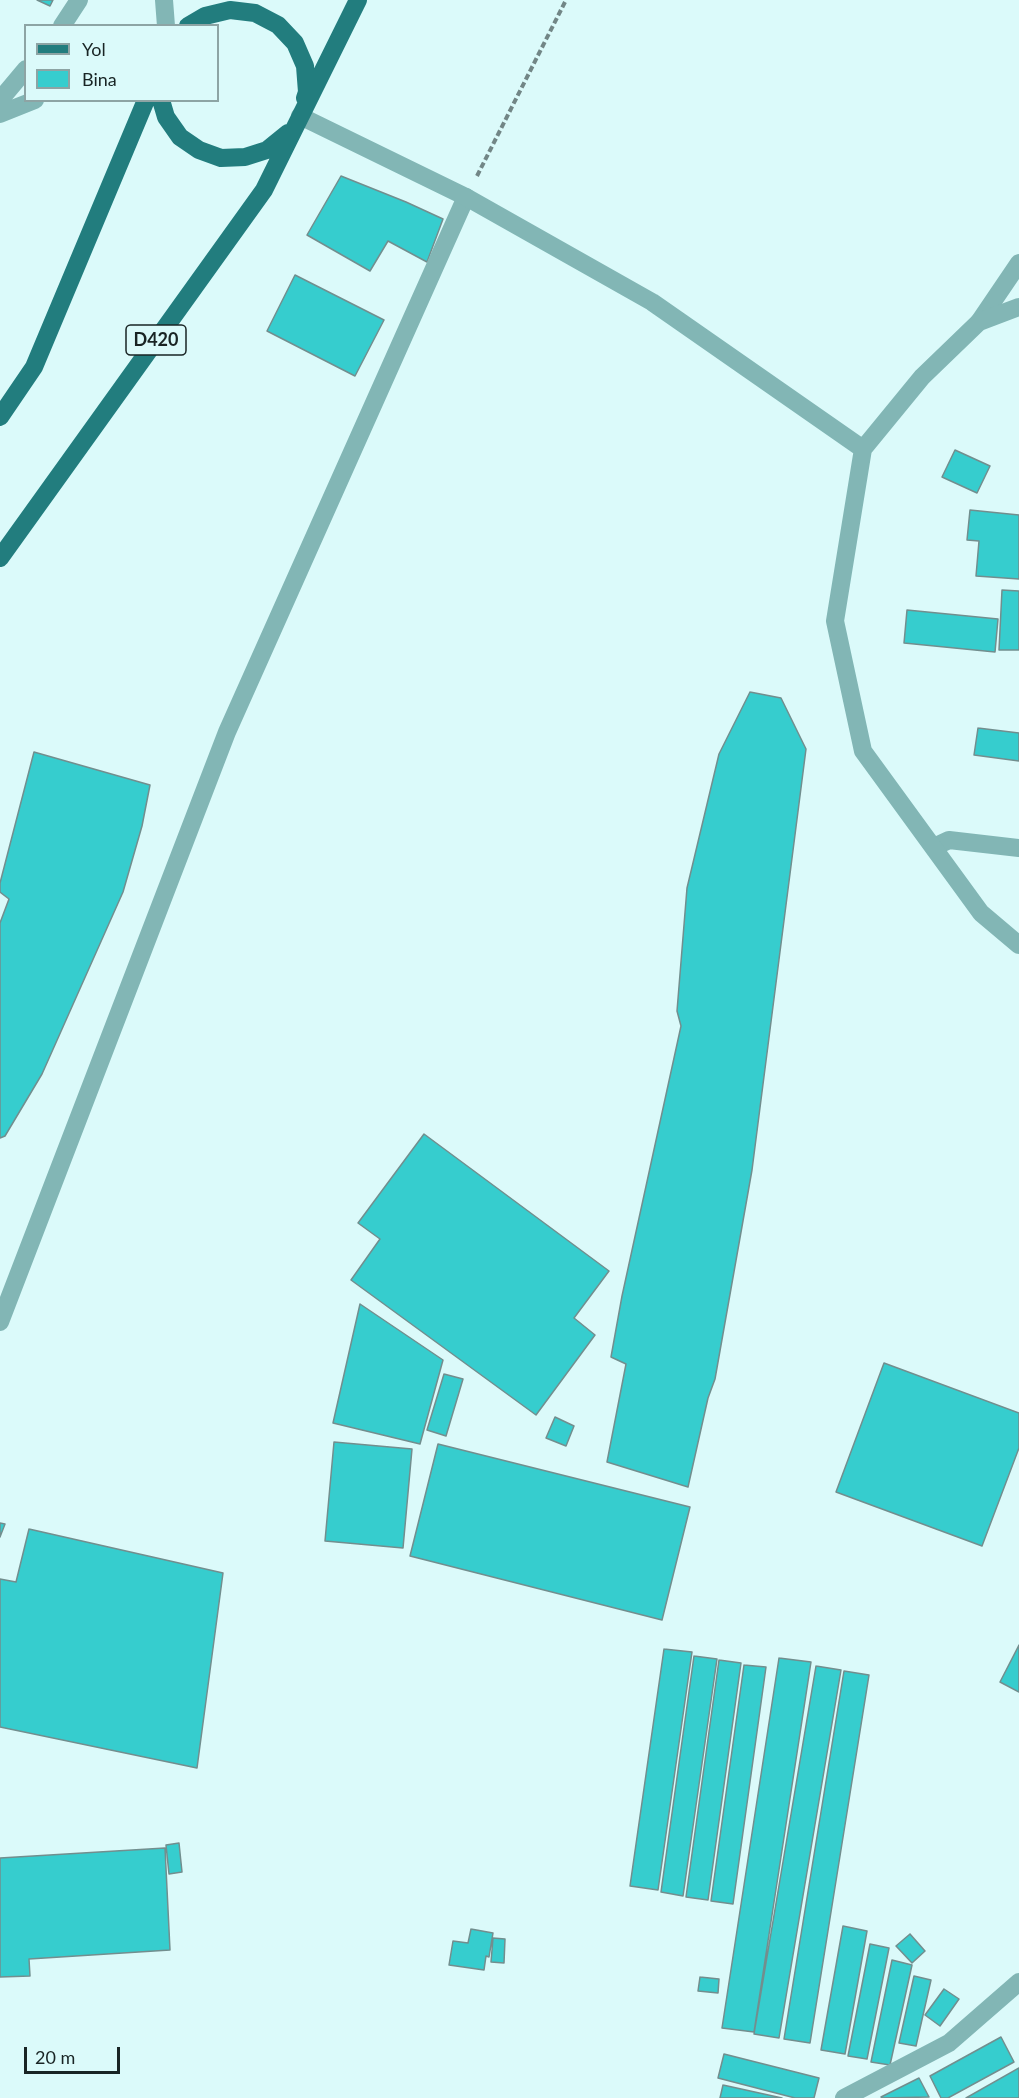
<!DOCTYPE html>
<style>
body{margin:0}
#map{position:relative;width:1019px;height:2098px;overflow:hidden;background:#dbfafa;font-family:Lato,sans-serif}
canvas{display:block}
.legend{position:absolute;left:24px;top:24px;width:195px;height:78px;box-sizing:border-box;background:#dbfafa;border:2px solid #8da4a4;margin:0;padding:8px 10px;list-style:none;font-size:18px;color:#192424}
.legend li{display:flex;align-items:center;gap:12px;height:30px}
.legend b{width:30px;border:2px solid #8da4a4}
.scale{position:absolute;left:24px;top:2047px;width:96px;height:27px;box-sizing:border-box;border:3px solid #192424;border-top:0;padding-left:8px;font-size:18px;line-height:21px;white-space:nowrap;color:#192424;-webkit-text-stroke:4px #dbfafa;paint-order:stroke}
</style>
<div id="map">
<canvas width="1019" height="2098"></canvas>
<ul class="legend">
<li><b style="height:8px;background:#227d7e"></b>Yol</li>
<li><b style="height:16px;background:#36cdce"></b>Bina</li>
</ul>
<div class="scale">20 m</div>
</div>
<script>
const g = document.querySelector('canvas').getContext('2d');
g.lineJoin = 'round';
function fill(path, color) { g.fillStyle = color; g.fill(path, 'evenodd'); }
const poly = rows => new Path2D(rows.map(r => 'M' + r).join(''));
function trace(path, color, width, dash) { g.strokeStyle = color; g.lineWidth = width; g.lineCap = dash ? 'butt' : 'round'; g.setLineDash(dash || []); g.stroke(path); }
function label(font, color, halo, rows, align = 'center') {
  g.font = font + ' Lato,sans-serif'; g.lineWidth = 4.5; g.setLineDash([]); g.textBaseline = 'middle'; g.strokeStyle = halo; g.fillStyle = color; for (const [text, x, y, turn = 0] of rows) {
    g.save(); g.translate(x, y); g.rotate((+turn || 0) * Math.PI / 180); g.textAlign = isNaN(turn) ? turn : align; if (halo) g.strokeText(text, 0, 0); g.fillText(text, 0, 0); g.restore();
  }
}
const building = poly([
 [37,0,53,0,50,6,37,0],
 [341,176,406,202,443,219,427,262,388,241,370,271,307,235,341,176],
 [295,275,384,320,355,376,267,331,295,275],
 [955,450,990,466,977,493,942,477,955,450],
 [970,510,1019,515,1019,579,976,576,979,541,967,540,970,510],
 [1002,590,1019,591,1019,650,999,650,1002,590],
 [907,610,998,619,995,652,904,643,907,610],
 [750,692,781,698,806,749,752,1170,715,1379,708,1398,688,1487,607,1462,626,1364,611,1357,622,1296,681,1026,677,1011,687,888,719,754,750,692],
 [978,728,1019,733,1019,761,974,755,978,728],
 [34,752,150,785,142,826,123,892,42,1074,5,1136,0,1138,0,923,9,899,0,892,0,883,34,752],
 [424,1134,609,1271,574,1318,595,1335,536,1415,351,1280,380,1239,358,1223,424,1134],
 [360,1304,443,1360,420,1444,333,1423,360,1304],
 [884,1363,1019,1413,1019,1448,982,1546,836,1492,884,1363],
 [444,1374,463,1379,446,1436,427,1430,444,1374],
 [555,1417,574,1426,566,1446,546,1438,555,1417],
 [334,1442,412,1449,403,1548,325,1541,334,1442],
 [438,1444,690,1507,662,1620,410,1556,438,1444],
 [0,1523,5,1524,0,1537,0,1523],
 [29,1529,223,1573,197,1768,0,1727,0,1579,16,1582,29,1529],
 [1019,1645,1019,1692,1000,1682,1019,1645],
 [664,1649,692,1652,658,1890,630,1886,664,1649],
 [694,1656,717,1659,683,1896,661,1892,694,1656],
 [779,1658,811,1662,754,2032,722,2028,779,1658],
 [719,1660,741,1663,708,1900,686,1897,719,1660],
 [744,1665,766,1667,733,1904,711,1901,744,1665],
 [816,1666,841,1670,779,2038,754,2034,816,1666],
 [844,1671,869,1675,810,2043,784,2039,844,1671],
 [179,1843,182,1872,169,1874,166,1845,179,1843],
 [165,1848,170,1950,29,1959,30,1976,0,1977,0,1858,165,1848],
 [843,1926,867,1931,845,2054,821,2050,843,1926],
 [471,1929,493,1933,489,1957,486,1956,484,1970,449,1965,453,1941,468,1943,471,1929],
 [910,1934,925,1951,912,1963,896,1946,910,1934],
 [493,1938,505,1939,504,1963,491,1962,493,1938],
 [870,1944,889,1948,867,2059,848,2056,870,1944],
 [892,1960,912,1965,890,2065,871,2062,892,1960],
 [914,1976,931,1980,916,2046,899,2043,914,1976],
 [700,1977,719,1979,718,1993,698,1991,700,1977],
 [944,1989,959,1999,940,2026,925,2015,944,1989],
 [1001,2037,1014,2062,948,2098,941,2098,930,2076,1001,2037],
 [724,2054,819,2078,814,2098,795,2098,718,2078,724,2054],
 [1019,2068,1019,2098,966,2098,1019,2068],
 [919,2078,929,2097,882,2098,881,2097,919,2078],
 [723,2085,782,2098,720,2098,723,2085]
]);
fill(building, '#36cdce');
trace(building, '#728e8e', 1.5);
trace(poly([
 [477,176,566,0]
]), '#728686', 4, [6, 3]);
trace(poly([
 [62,26,79,0],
 [0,100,26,69],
 [0,114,35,100],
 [979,322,1019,263],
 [934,847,949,840,1019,848],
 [0,1322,227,732,466,197],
 [844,2098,949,2043,1019,1982]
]), '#82b6b5', 18);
trace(poly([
 [164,0,166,26],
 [300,116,466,197,652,302,863,449],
 [1019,307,979,322,922,377,863,449,835,621,863,751,981,913,1019,945]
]), '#82b6b5', 18);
trace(poly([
 [188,26,205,16,230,10,255,13,278,25,295,43,305,66,307,92,305,98],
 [161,100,166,117,180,137,199,150,221,158,245,157,267,150,288,133],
 [0,417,34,367,146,100],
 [0,558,264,190,358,0]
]), '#227d7e', 18);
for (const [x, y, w] of [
 [156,340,60]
]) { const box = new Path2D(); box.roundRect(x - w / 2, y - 15, w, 30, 4.5); g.fillStyle = '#dbfafa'; g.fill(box); trace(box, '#192424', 1.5); }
label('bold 18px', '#192424', null, [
 ["D420",156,340]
]);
</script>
